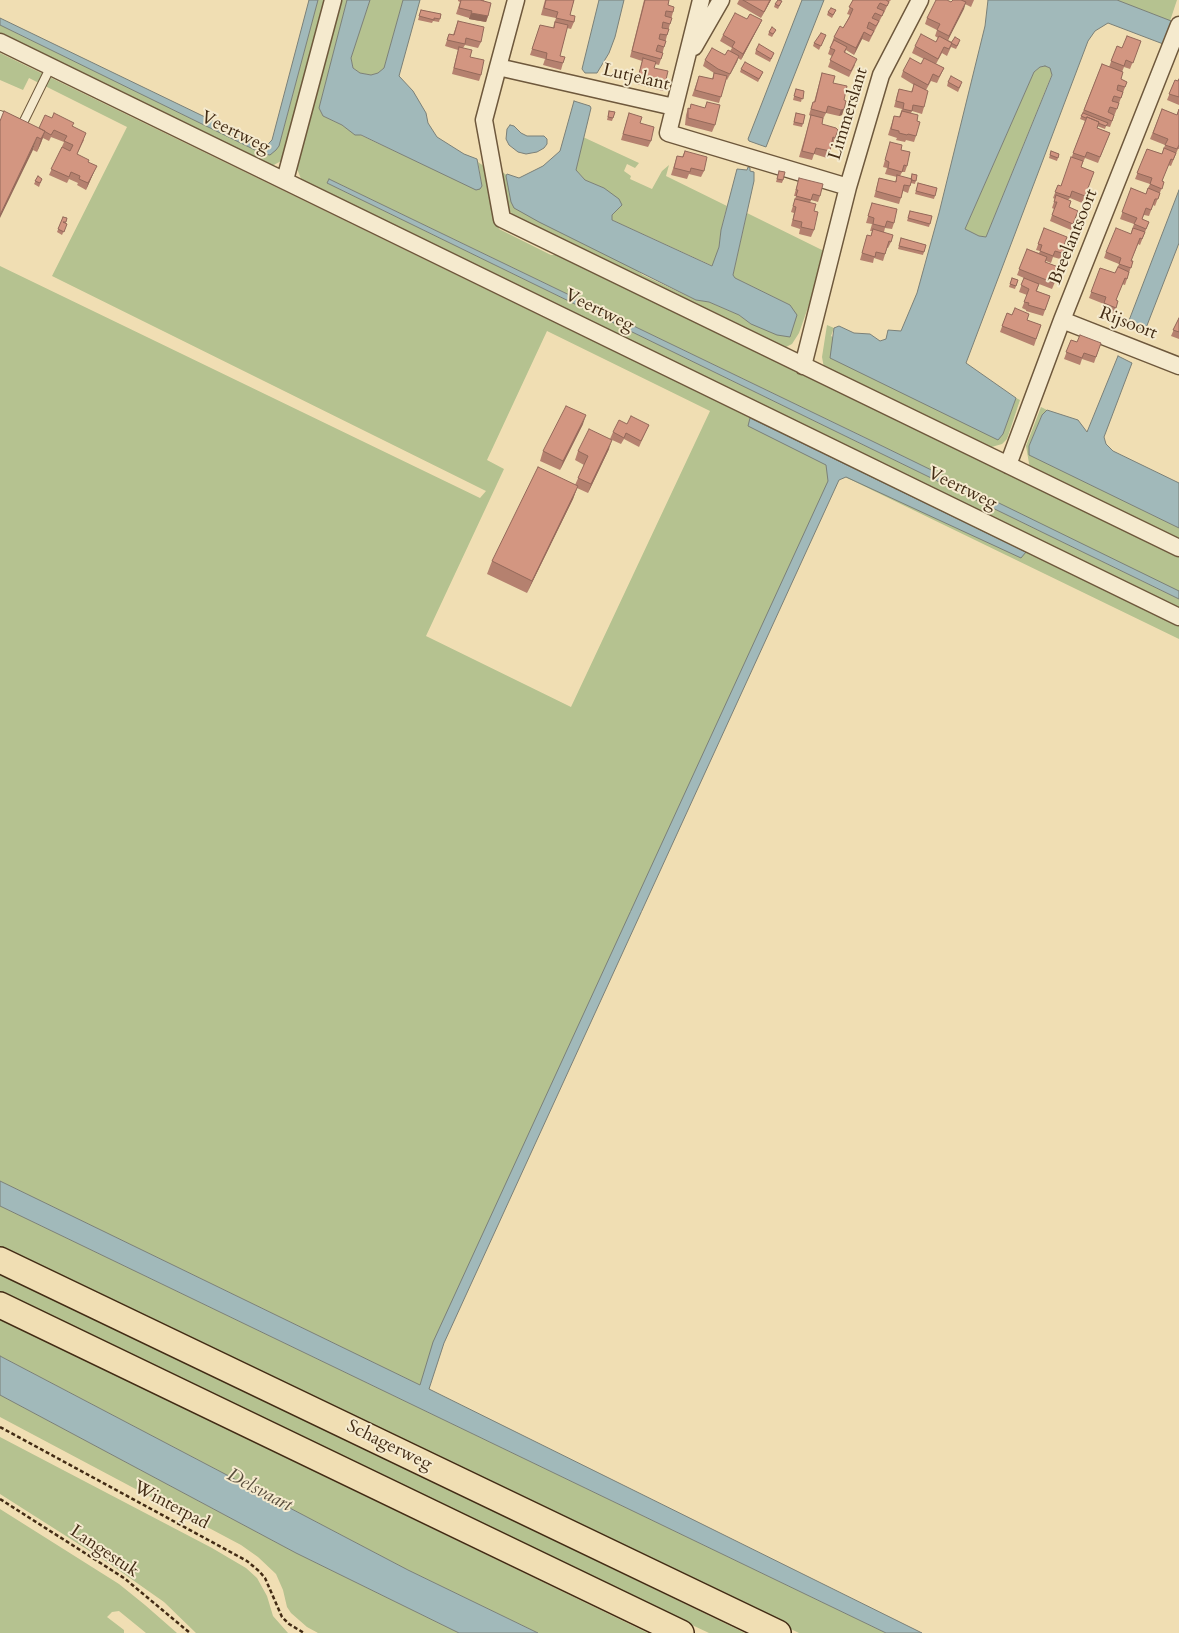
<!DOCTYPE html>
<style>
body{margin:0}
canvas{display:block;background:#f0deb3}
</style>
<canvas width="1179" height="1633"></canvas>
<script>
const g = document.querySelector('canvas').getContext('2d');
g.lineJoin = 'round';
function fill(path, color) { g.fillStyle = color; g.fill(path, 'evenodd'); }
const poly = rows => new Path2D(rows.map(r => 'M' + r).join(''));
function trace(path, color, width, dash) { g.strokeStyle = color; g.lineWidth = width; g.lineCap = dash ? 'butt' : 'round'; g.setLineDash(dash || []); g.stroke(path); }
function label(font, color, halo, rows, align = 'center') {
  g.font = font + ' Cardo,serif'; g.lineWidth = 4; g.setLineDash([]); g.textBaseline = 'middle'; g.strokeStyle = halo; g.fillStyle = color; for (const [text, x, y, turn = 0] of rows) {
    g.save(); g.translate(x, y); g.rotate((+turn || 0) * Math.PI / 180); g.textAlign = isNaN(turn) ? turn : align; if (halo) g.strokeText(text, 0, 0); g.fillText(text, 0, 0); g.restore();
  }
}
fill(poly([
 [318,0,328,0,283,160,272,166,0,35,0,25,266,155,282,135],
 [337,0,347,0,319,108,323,116,342,125,355,134,360,135,476,189,482,186,478,162,485,167,499,229,551,255,562,255,1179,556,1179,592,872,441,329,179,327,183,1179,599,1179,609,306,183,301,179,296,166],
 [370,0,403,0,384,68,378,73,371,75,360,73,353,68,351,58],
 [1117,0,1177,0,1170,21],
 [0,53,1179,626,1179,639,841,475,420,1385,0,1181,0,266,480,498,486,491,52,276,127,127,29,78,23,90,0,80],
 [547,331,710,411,571,707,426,636,504,469,487,460],
 [1045,66,1050,68,1052,74,986,237,979,236,965,229,1034,72,1040,67],
 [583,137,639,163,635,168,627,164,624,171,631,176,630,179,652,189,662,171,669,165,666,176,727,206,721,230,719,247,713,266,612,220,604,188,585,180,576,170],
 [501,171,643,275,696,300,709,302,739,315,751,324,790,305,735,278,733,275,747,213,822,250,827,253,799,333,792,344,782,349,518,221,504,204],
 [827,325,834,328,831,336,1003,434,1016,398,1020,400,1007,439,1002,444,988,448,824,368,822,357],
 [1041,407,1047,410,1042,415,1029,446,1030,455,1179,528,1179,542,1030,469,1026,446],
 [0,1206,886,1633,799,1633,0,1246],
 [0,1272,745,1633,709,1633,386,1481,0,1295],
 [0,1319,648,1633,538,1633,408,1570,0,1356],
 [0,1395,296,1553,459,1633,318,1633,307,1627,291,1613,287,1607,283,1590,276,1574,258,1557,241,1545,0,1417],
 [0,1437,212,1548,246,1568,257,1578,267,1596,273,1616,288,1633,196,1633,164,1602,110,1564,0,1494],
 [0,1509,119,1584,145,1605,177,1633,146,1633,119,1611,112,1612,107,1617,124,1630,124,1633,0,1633]
]), '#b5c290');
const water = poly([
 [309,0,318,0,279,146,276,150,270,155,264,154,253,149,0,25,0,18,263,145,267,145,272,140,309,0],
 [347,0,370,0,351,58,353,68,360,73,371,75,378,73,384,68,403,0,420,0,399,76,413,91,426,113,428,123,437,137,464,154,477,159,482,186,480,189,476,190,361,135,355,135,342,125,323,116,319,108,347,0],
 [599,0,624,0,615,37,609,53,597,73,585,73,582,69,599,0],
 [802,0,824,0,766,147,749,141,748,139,802,0],
 [988,0,1117,0,1179,24,1179,50,1108,23,1095,31,1088,41,966,363,1016,398,1003,434,998,440,830,358,834,328,839,326,854,333,870,334,880,341,886,339,888,330,901,331,917,293,939,213,985,26,988,0],
 [1045,66,1050,68,1052,75,986,237,979,236,965,229,1034,72,1040,67,1045,66],
 [574,101,590,106,591,108,576,170,585,180,604,188,619,199,622,205,612,215,612,220,712,266,719,247,721,230,737,169,747,170,748,167,750,168,750,171,754,172,754,181,733,275,735,278,790,305,797,315,790,337,777,335,751,324,739,315,709,302,696,300,539,222,514,208,511,202,506,176,507,174,519,178,543,166,560,151,574,101],
 [510,125,514,126,521,133,527,136,544,136,547,139,547,144,544,148,537,152,526,154,518,152,509,145,506,139,507,129,510,125],
 [329,179,872,441,1179,591,1179,599,327,183,329,179],
 [1179,190,1179,243,1146,328,1141,329,1128,323,1179,190],
 [1118,356,1132,363,1104,437,1106,444,1113,451,1179,483,1179,528,1029,455,1029,446,1042,415,1047,410,1078,420,1087,432,1118,356],
 [750,418,1026,552,1021,558,846,477,839,480,444,1343,429,1389,922,1633,886,1633,0,1206,0,1181,420,1385,433,1342,828,481,826,465,748,426,750,418],
 [0,1356,408,1570,538,1633,459,1633,296,1553,0,1395,0,1356]
]);
fill(water, '#a1b9ba');
trace(water, '#7b8078', 1);
const lane = poly([
 [0,115,22,125,51,66]
]);
const street = poly([
 [516,0,498,67,674,107],
 [701,0,668,133,848,187],
 [0,42,1179,617],
 [694,47,721,0],
 [498,67,484,120,502,219,1179,548],
 [285,180,333,0],
 [1062,320,1179,366],
 [803,366,848,187,881,75,920,0],
 [1008,465,1062,320,1179,25]
]);
const primary = poly([
 [0,1260,778,1633],
 [0,1305,681,1633]
]);
trace(lane, '#6e583c', 10);
trace(street, '#6e583c', 19);
trace(primary, '#422b14', 28);
trace(poly([
 [0,1427,247,1561,259,1571,265,1578,282,1617,289,1624,304,1633],
 [0,1499,124,1578,190,1633]
]), '#422b14', 2.5, [4, 2.5]);
trace(lane, '#f5eace', 8);
trace(street, '#f5eace', 16);
trace(primary, '#f0deb3', 25);
fill(poly([
 [458,0,484,0,488,16,486,22,469,19,469,18,456,14,460,2,458,1],
 [545,0,574,0,570,15,574,22,571,29,567,28,560,56,563,63,561,70,543,65,545,59,530,55,540,25,553,28,554,24,556,18,541,15],
 [644,0,669,0,668,5,673,12,661,59,659,65,655,64,654,68,665,84,663,91,636,84,642,61,630,57],
 [739,0,771,0,761,18,737,4],
 [853,0,891,0,889,2,884,13,884,12,869,42,862,39,854,55,846,50,845,53,855,65,849,77,828,67,832,56,828,54,834,37,843,28,850,15,847,14],
 [953,0,974,0,971,7,965,4,948,40,952,42,959,43,956,49,951,47,947,56,942,53,936,64,944,68,937,83,931,81,926,90,924,107,922,114,912,111,911,113,917,121,916,136,914,142,906,140,905,142,896,140,897,138,888,135,894,116,899,117,902,109,894,107,897,95,899,89,911,92,914,85,901,77,903,71,921,64,924,59,912,53,915,46,936,42,938,38,935,36,937,30,925,24,927,18,951,2],
 [782,1,778,9,774,7,775,4],
 [421,10,441,14,439,22,433,21,432,23,418,20],
 [836,10,832,18,827,15,828,12],
 [747,19,762,20,759,26,741,60,738,58,727,80,726,79,719,103,692,96,699,76,712,79,714,73,703,66,705,60,725,55,730,51,732,48,720,41,723,35],
 [458,21,481,42,478,48,465,45,463,48,470,57,481,75,479,81,452,74,458,50,445,46,449,34,453,35],
 [776,30,772,37,768,35,769,32],
 [826,35,819,50,813,46,814,43],
 [1141,41,1130,69,1124,67,1122,72,1121,79,1127,82,1110,127,1106,126,1105,129,1097,126,1097,128,1110,133,1098,163,1085,158,1081,167,1094,172,1082,203,1070,198,1068,200,1069,207,1078,211,1071,230,1050,221,1054,209,1052,208,1055,199,1053,198,1058,185,1061,186,1085,121,1080,119,1102,64,1109,67,1117,46,1122,48],
 [756,50,774,53,770,62,755,54],
 [741,69,763,72,758,82,740,72],
 [822,73,833,83,844,100,842,115,839,116,826,113,823,119,822,124,835,138,833,144,832,144,827,158,814,154,812,160,799,157,811,116,809,115,811,108,813,102,814,102],
 [1179,79,1179,105,1167,100,1175,80,1178,81],
 [948,82,961,85,958,92,947,86],
 [796,89,804,91,801,102,793,100],
 [707,102,715,125,712,132,685,125,686,115,688,108,705,108],
 [1162,109,1177,115,1179,109,1179,149,1178,149,1171,166,1168,165,1162,181,1164,182,1155,206,1153,205,1149,216,1144,215,1142,219,1149,222,1140,245,1138,244,1131,261,1133,261,1125,285,1122,284,1116,300,1118,301,1113,314,1101,310,1104,304,1089,298,1100,268,1115,273,1119,264,1104,258,1106,252,1131,234,1132,229,1134,224,1120,219,1131,188,1146,194,1148,188,1150,184,1135,179,1147,149,1162,154,1165,145,1150,139],
 [609,111,615,112,612,121,607,120],
 [629,113,640,123,651,141,648,147,621,140],
 [796,113,805,115,802,127,793,125],
 [73,126,84,140,77,154,88,162,94,172,86,190,77,185,78,183,69,179,67,183,49,175,64,142,51,137,49,141,43,138,37,152,33,150,39,128],
 [890,142,901,150,907,166,905,172,902,172,900,176,911,179,912,174,917,175,915,184,911,183,908,193,903,191,899,204,874,197,879,178,895,182,897,177,885,174,887,168,883,167],
 [685,151,704,171,701,177,689,174,687,179,671,175,677,156,682,157],
 [1051,151,1059,154,1057,161,1049,158],
 [779,171,783,180,782,183,776,182],
 [38,176,42,179,39,187,34,184],
 [799,178,820,196,818,202,811,200,810,203,814,211,814,230,811,237,799,234,800,229,791,226,794,213,791,212,796,196,794,196],
 [918,183,937,188,934,199,915,194],
 [872,203,894,223,892,229,885,228,884,232,891,242,888,248,887,248,883,261,874,258,873,263,860,260,867,235,871,236,872,231,870,231,872,224,866,223],
 [910,211,932,216,929,227,907,221],
 [63,217,66,223,67,224,62,235,57,232],
 [1044,228,1064,245,1063,252,1060,259,1053,257,1051,263,1046,261,1045,262,1061,268,1052,289,1039,284,1037,291,1050,296,1043,316,1026,311,1026,310,1022,308,1027,295,1019,292,1024,278,1017,275,1027,249,1039,253,1040,251,1036,250],
 [901,238,926,245,923,255,898,249],
 [1012,278,1018,280,1015,289,1009,287],
 [1007,313,1041,325,1034,346,1000,332],
 [1179,318,1179,339,1171,336],
 [1071,340,1077,342,1101,343,1094,363,1082,359,1080,365,1064,359],
 [583,424,560,470,540,461,543,451],
 [649,425,639,447,624,439,621,444,610,439,613,432],
 [609,449,588,493,577,488,573,499,527,593,487,574,492,561,575,485,584,465,575,460,578,451]
]), '#b5816f');
fill(poly([
 [770,0,771,0,761,18],
 [966,2,964,9,947,42,949,36],
 [471,13,488,16,486,22,469,19],
 [762,20,759,26,741,60,743,54],
 [864,32,862,39,854,55,856,48],
 [739,56,737,62,727,80],
 [844,109,842,115,839,116,841,110],
 [45,131,41,143,37,152,41,139],
 [37,137,33,150,0,218,0,215],
 [97,166,94,172,86,190,88,183],
 [586,415,583,424,560,470,563,461],
 [612,440,609,449,588,493,591,484],
 [578,486,573,499,527,593,532,581]
]), '#94695a');
const building = poly([
 [461,0,480,0,491,3,488,16,471,13,472,11,459,8,461,0],
 [546,0,574,0,570,15,575,16,574,22,556,18,558,12,544,8,546,0],
 [645,0,669,0,668,5,674,7,673,12,666,11,665,16,672,18,670,24,663,22,662,28,669,29,667,35,660,34,659,39,666,41,664,47,658,45,656,51,663,53,661,59,632,51,645,0],
 [743,0,770,0,764,12,743,0],
 [778,0,782,1,779,6,775,4,778,0],
 [853,0,886,0,889,2,887,6,880,3,877,8,884,11,882,16,875,13,872,18,879,21,876,26,869,22,867,28,874,31,871,36,864,32,856,48,834,37,840,26,843,28,849,18,853,9,849,7,853,0],
 [936,0,947,0,951,2,953,0,961,0,966,2,949,36,937,30,940,24,927,18,936,0],
 [831,8,836,10,833,15,828,12,831,8],
 [421,10,441,14,440,19,434,18,434,20,419,16,421,10],
 [735,13,747,19,750,14,762,20,743,54,732,47,735,42,723,35,735,13],
 [458,21,484,27,481,42,466,38,465,44,447,40,449,34,454,35,458,21],
 [555,22,568,25,560,56,565,57,563,63,546,59,547,53,532,49,540,25,554,28,555,22],
 [772,27,776,30,773,34,769,32,772,27],
 [821,33,826,35,821,46,814,43,821,33],
 [921,34,936,42,939,36,952,43,949,49,944,47,938,59,915,46,921,34],
 [1127,36,1141,41,1133,63,1126,60,1124,66,1111,61,1117,46,1122,48,1127,36],
 [955,37,960,40,957,46,951,43,955,37],
 [834,40,847,47,844,52,857,59,851,71,830,60,835,50,830,48,834,40],
 [759,44,774,53,771,59,756,50,759,44],
 [459,47,472,50,470,57,484,60,481,75,454,68,459,47],
 [712,48,725,55,728,50,739,56,730,74,718,69,705,60,712,48],
 [643,58,656,62,654,68,668,71,665,84,638,78,643,58],
 [910,58,921,64,924,58,944,68,939,77,933,74,928,85,903,71,910,58],
 [745,62,763,72,759,79,741,69,745,62],
 [1102,64,1123,72,1121,79,1127,82,1125,87,1118,85,1117,90,1123,92,1121,98,1114,96,1112,101,1119,103,1117,109,1110,107,1108,112,1114,115,1112,121,1084,110,1102,64],
 [714,73,727,76,721,97,695,90,699,76,713,79,714,73],
 [822,73,835,76,833,83,847,86,844,100,846,101,844,109,841,110,828,106,826,113,811,109,813,102,815,102,822,73],
 [951,76,962,82,959,88,948,82,951,76],
 [1179,79,1179,97,1169,94,1175,80,1178,81,1179,79],
 [914,84,928,91,924,107,913,105,912,111,903,109,904,103,896,101,899,89,912,92,914,84],
 [796,89,804,91,803,99,794,96,796,89],
 [707,102,720,105,715,125,688,118,688,108,690,109,691,104,705,108,707,102],
 [1162,109,1177,115,1179,109,1179,145,1177,149,1165,145,1168,139,1153,133,1162,109],
 [4,111,45,131,41,139,37,137,0,215,0,121,4,111],
 [609,111,615,112,613,118,608,117,609,111],
 [902,111,918,115,917,121,920,122,916,136,908,134,907,135,899,133,899,131,891,129,894,116,900,117,902,111],
 [54,113,74,123,72,126,86,133,77,154,89,160,88,162,97,166,88,183,79,179,80,176,71,172,69,177,51,169,62,147,70,151,73,145,64,141,67,136,54,130,51,135,39,128,45,115,52,118,54,113],
 [629,113,642,117,640,123,654,127,651,141,623,134,629,113],
 [796,113,805,115,803,124,794,122,796,113],
 [1083,113,1108,123,1106,126,1098,123,1099,122,1087,117,1086,118,1081,116,1083,113],
 [811,115,823,118,822,124,836,128,838,130,835,138,833,137,830,151,816,148,814,154,802,151,811,115],
 [1087,117,1099,122,1097,128,1110,133,1100,157,1087,152,1085,157,1073,153,1087,117],
 [890,142,902,145,901,150,910,152,907,166,904,165,902,172,888,168,889,162,885,160,890,142],
 [1164,148,1176,153,1173,160,1171,159,1162,181,1164,182,1162,189,1150,184,1152,178,1137,173,1147,149,1162,154,1164,148],
 [685,151,707,157,704,171,691,168,690,172,674,168,677,156,683,157,685,151],
 [1051,151,1059,154,1058,158,1050,155,1051,151],
 [1071,157,1083,161,1081,167,1094,172,1085,196,1072,191,1070,197,1055,192,1058,185,1061,186,1071,157],
 [779,171,785,172,783,180,777,179,779,171],
 [912,174,917,175,916,181,911,180,912,174],
 [897,175,912,179,910,186,904,185,901,198,876,191,879,178,896,182,897,175],
 [38,176,42,179,40,183,35,181,38,176],
 [799,178,823,184,820,196,813,194,811,200,796,196,798,190,796,190,799,178],
 [918,183,937,188,935,196,916,191,918,183],
 [1131,188,1146,194,1148,188,1160,193,1158,199,1155,199,1151,210,1146,208,1142,219,1149,222,1146,229,1134,224,1137,218,1122,212,1131,188],
 [1056,195,1071,201,1069,207,1078,211,1073,224,1052,215,1057,202,1054,202,1056,195],
 [795,199,816,204,814,211,818,212,814,230,801,227,802,222,793,220,796,207,793,206,795,199],
 [872,203,897,209,894,223,887,221,885,227,873,224,874,218,868,216,872,203],
 [910,211,932,216,930,224,908,218,910,211],
 [63,217,67,218,66,222,63,222,67,224,64,232,58,229,63,217],
 [1044,228,1067,237,1064,245,1066,246,1062,253,1055,251,1053,256,1040,251,1042,245,1038,244,1044,228],
 [1116,228,1131,234,1133,228,1145,232,1142,239,1140,238,1131,261,1133,261,1131,268,1119,264,1121,258,1106,252,1116,228],
 [873,229,893,235,891,242,889,241,885,254,876,252,875,257,862,253,867,235,871,236,873,229],
 [901,238,926,245,924,252,899,246,901,238],
 [1027,249,1047,257,1045,262,1061,268,1054,283,1019,269,1027,249],
 [1118,267,1129,272,1127,279,1125,278,1116,300,1118,301,1116,308,1104,303,1106,297,1091,292,1100,268,1115,273,1118,267],
 [1012,278,1018,280,1016,286,1010,284,1012,278],
 [1024,278,1039,284,1036,291,1050,296,1045,310,1028,305,1029,303,1024,302,1029,289,1021,285,1024,278],
 [1015,308,1029,314,1027,320,1041,325,1036,339,1002,326,1007,313,1012,315,1015,308],
 [1179,318,1179,332,1173,330,1179,318],
 [1080,335,1101,343,1096,357,1084,353,1082,358,1066,352,1071,340,1077,342,1080,335],
 [566,406,586,415,563,461,543,451,566,406],
 [631,416,649,425,641,441,626,433,624,438,613,432,619,420,627,424,631,416],
 [589,429,612,440,591,484,578,478,588,456,578,451,589,429],
 [538,467,578,486,532,581,492,561,538,467]
]);
fill(building, '#d39681');
trace(building, '#94695a', 1);
label('18px', '#422b14', '#f5eace', [
 ["Lutjelant",636,78,13],
 ["Limmerslant",849,114,-73],
 ["Veertweg",235,133,26],
 ["Breelantsoort",1074,237,-68],
 ["Veertweg",599,311,26],
 ["Rijsoort",1128,324,21],
 ["Veertweg",962,489,26],
 ["Schagerweg",389,1446,26],
 ["Winterpad",171,1506,28],
 ["Langestuk",104,1552,34]
]);
label('italic 19px', '#5a4e3e', '#f5eace', [
 ["Delsvaart",259,1491,28]
]);
</script>
